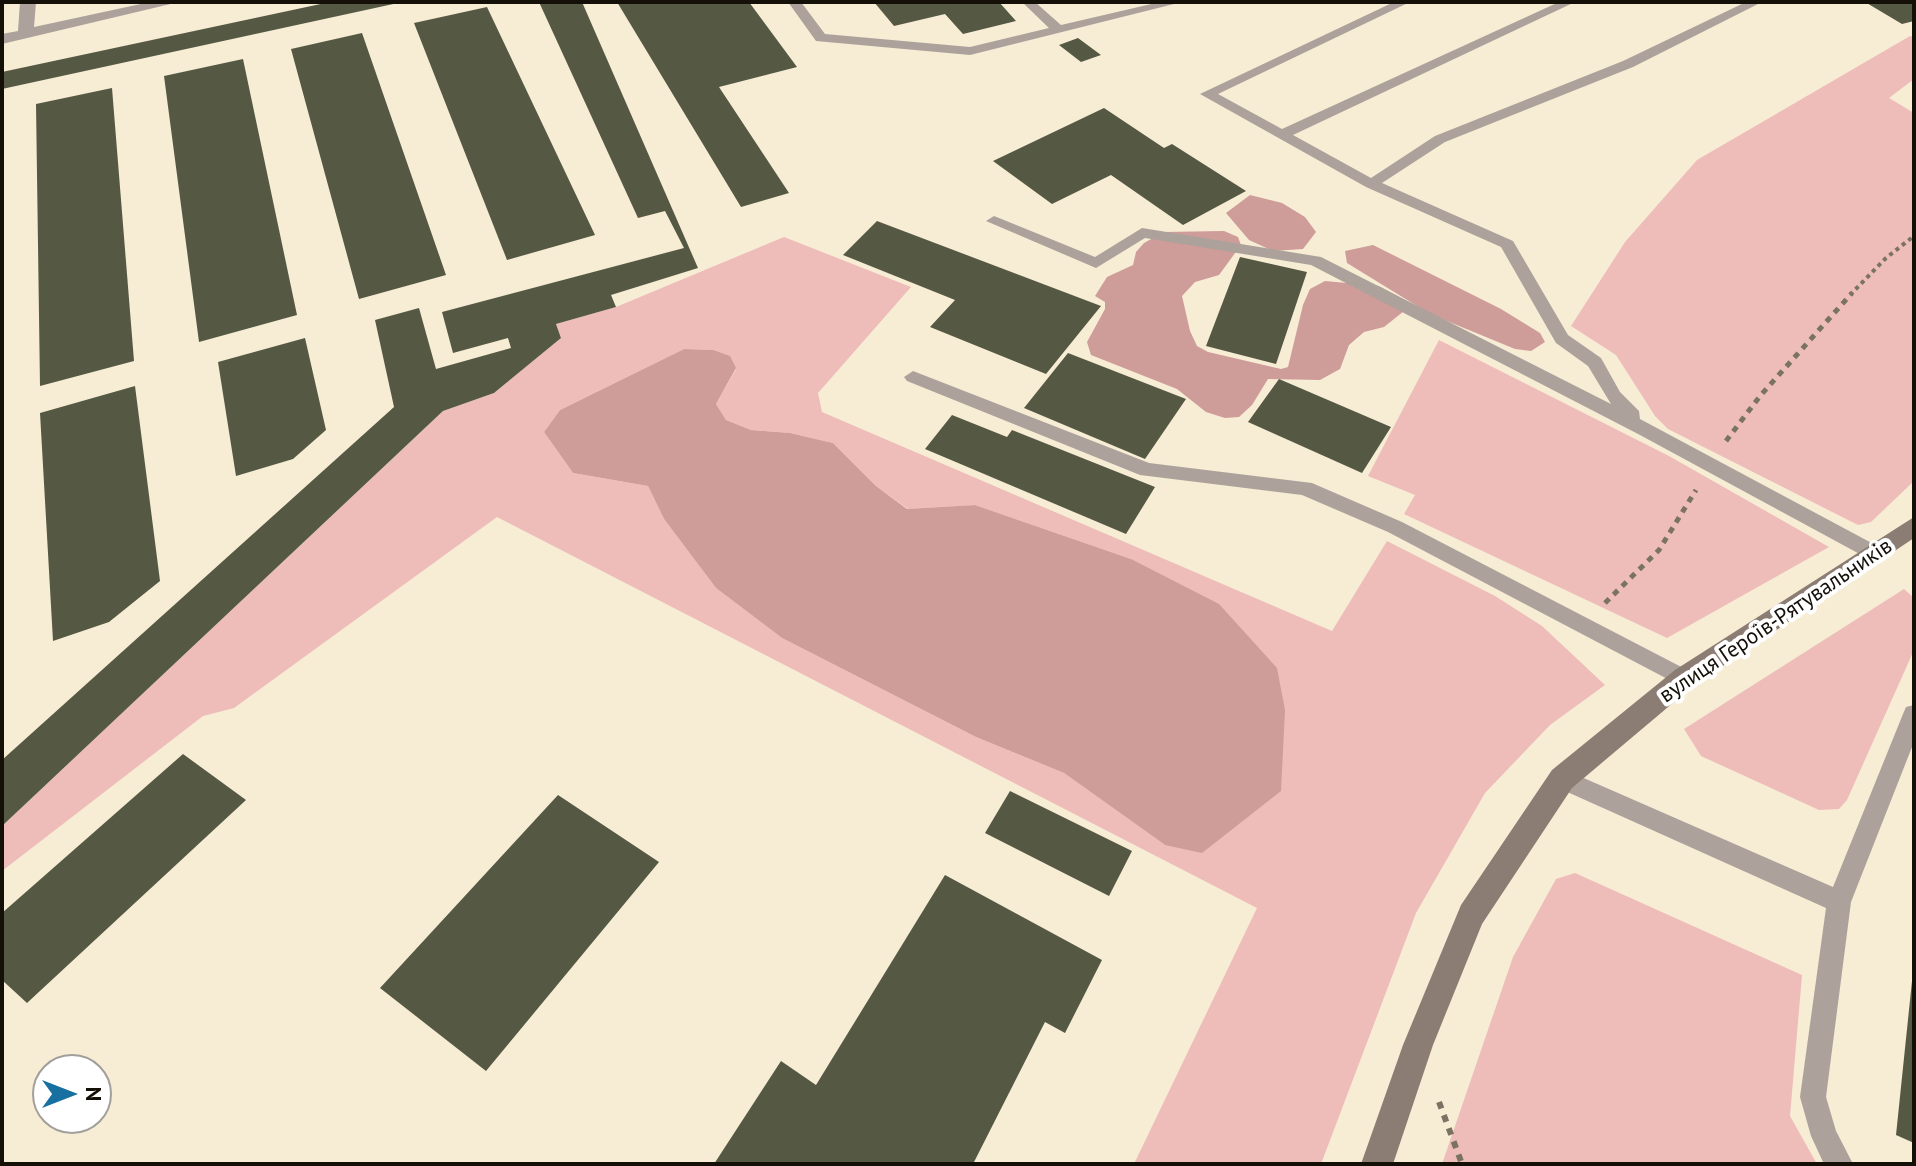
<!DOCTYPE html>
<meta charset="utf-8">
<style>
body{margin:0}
#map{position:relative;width:1916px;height:1166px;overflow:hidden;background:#f7ecd4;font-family:"PT Sans",sans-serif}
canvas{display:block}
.frame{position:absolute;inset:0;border:4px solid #141008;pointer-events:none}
.north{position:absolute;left:32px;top:1054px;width:80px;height:80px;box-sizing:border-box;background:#fff;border:2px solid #a19f9c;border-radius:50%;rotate:90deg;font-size:22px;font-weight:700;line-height:32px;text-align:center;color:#141008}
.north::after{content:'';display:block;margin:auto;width:28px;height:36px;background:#1770a0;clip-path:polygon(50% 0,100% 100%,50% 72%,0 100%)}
</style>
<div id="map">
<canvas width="1916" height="1166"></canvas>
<div class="frame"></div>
<div class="north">N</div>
</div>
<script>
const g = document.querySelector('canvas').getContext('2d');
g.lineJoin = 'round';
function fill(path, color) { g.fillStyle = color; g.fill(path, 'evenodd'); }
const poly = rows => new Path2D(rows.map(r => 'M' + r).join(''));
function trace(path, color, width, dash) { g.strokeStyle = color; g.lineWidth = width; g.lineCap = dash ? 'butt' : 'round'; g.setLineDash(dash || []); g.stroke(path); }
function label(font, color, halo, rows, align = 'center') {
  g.font = font + ' "PT Sans",sans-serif'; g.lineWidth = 8; g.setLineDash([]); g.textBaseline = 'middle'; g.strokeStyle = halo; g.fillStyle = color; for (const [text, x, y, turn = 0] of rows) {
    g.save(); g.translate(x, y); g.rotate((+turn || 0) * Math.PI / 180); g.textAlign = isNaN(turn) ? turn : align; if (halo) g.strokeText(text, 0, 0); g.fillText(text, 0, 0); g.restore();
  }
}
fill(poly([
 [1910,36,1914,37,1914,79,1889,98,1914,113,1914,481,1871,522,1858,525,1668,429,1655,416,1616,355,1571,326,1625,242,1697,160],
 [784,237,911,287,818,393,822,412,1332,631,1387,541,1495,596,1542,626,1605,685,1550,725,1485,793,1416,913,1321,1164,1134,1164,1257,908,497,517,234,708,203,716,2,871,2,826,443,411,494,393,561,338,556,324,616,307],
 [684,349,713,350,736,369,716,404,726,420,751,430,790,433,833,443,876,486,908,509,975,505,1131,559,1165,845,1064,773,976,737,782,638,716,588,664,519,648,486,573,473,544,432,560,410],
 [1439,340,1669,456,1829,547,1667,638,1404,514,1415,495,1368,476],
 [1904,589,1914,598,1914,650,1847,800,1839,809,1819,810,1701,756,1684,729],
 [1575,873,1802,975,1790,1116,1817,1164,1442,1164,1513,957,1556,879]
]), '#eebdb9');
fill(poly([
 [1250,195,1282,203,1305,217,1316,232,1303,249,1273,251,1249,240,1226,213],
 [1224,231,1238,237,1241,245,1219,275,1195,282,1182,296,1190,331,1197,346,1208,352,1281,369,1288,367,1303,305,1310,289,1325,281,1379,286,1399,297,1404,311,1384,327,1364,332,1349,345,1340,369,1320,380,1268,379,1252,405,1239,417,1225,418,1206,412,1177,389,1091,355,1087,342,1105,309,1105,302,1095,296,1107,277,1133,265,1136,252,1144,243,1164,232],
 [1373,245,1501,309,1540,333,1545,342,1531,351,1515,349,1430,314,1347,263,1345,251],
 [684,349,713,350,730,356,736,368,716,404,726,420,751,430,790,433,833,443,876,486,907,509,975,505,1131,559,1219,604,1277,668,1285,710,1281,791,1202,853,1165,845,1064,773,976,737,782,638,716,588,664,519,648,486,573,473,544,432,560,410]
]), '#ce9c99');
fill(poly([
 [330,2,398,3,2,89,2,72],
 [539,2,582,2,698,268,611,295,616,307,556,324,561,338,494,393,443,411,2,826,2,760,394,407,375,320,419,308,436,369,511,348,508,338,453,353,442,312,684,248,665,211,638,218],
 [617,2,749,2,797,67,719,87,789,193,741,207],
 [874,2,999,2,1016,21,963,34,945,14,894,26],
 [1865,2,1908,2,1914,5,1914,21,1902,24],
 [487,7,595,235,507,260,414,23],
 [362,33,446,275,359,299,291,49],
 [1078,38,1101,55,1081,62,1059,45],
 [243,59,297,315,199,342,164,76],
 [112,88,134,361,40,386,36,104],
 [1104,108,1164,148,1172,144,1246,191,1183,225,1111,175,1052,204,993,161],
 [877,221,1101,306,1046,374,930,327,955,300,843,255],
 [1240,257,1307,272,1276,364,1206,346],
 [305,338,326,430,293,459,236,476,218,362],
 [1068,353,1186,399,1145,459,1024,408],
 [1279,379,1391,427,1362,473,1248,422],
 [135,386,160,581,109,622,53,641,40,413],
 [952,415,1007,437,1012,430,1155,487,1126,534,925,449],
 [183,754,246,800,27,1003,2,980,2,913],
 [1010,791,1132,851,1109,896,985,833],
 [558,795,659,862,486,1071,380,988],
 [945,875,1102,960,1065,1033,1045,1022,973,1164,714,1164,781,1061,816,1085],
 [1912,981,1914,981,1914,1143,1896,1135]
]), '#555944');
trace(poly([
 [1850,295,1886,258,1914,236]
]), '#7a7364', 4, [4, 4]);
trace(poly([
 [1726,441,1760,396,1852,293],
 [1605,603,1659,550,1696,490]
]), '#7a7364', 5, [6, 6]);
trace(poly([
 [1439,1102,1462,1164]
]), '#7a7364', 6, [7, 7]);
fill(poly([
 [788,2,801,2,825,34,970,47,1049,28,1022,2,1035,2,1061,25,1160,2,1182,2,970,55,816,41,788,2],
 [1394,2,1410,2,1218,94,1282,129,1559,2,1575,2,1293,135,1371,178,1435,136,1623,61,1746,2,1762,2,1633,67,1445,142,1382,183,1513,241,1568,335,1601,358,1620,392,1639,411,1640,419,1881,548,1884,553,1881,558,1867,558,1640,435,1311,265,1145,238,1096,268,986,221,994,216,999,218,1095,257,1142,228,1321,257,1611,404,1588,366,1556,343,1501,247,1366,187,1200,94,1394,2],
 [913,371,1149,463,1312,483,1402,522,1691,672,1695,678,1691,684,1684,687,1677,684,1388,532,1302,495,1140,475,907,381,904,377,913,371],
 [1914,705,1914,742,1851,902,1826,1097,1836,1131,1853,1164,1824,1164,1811,1136,1800,1097,1826,908,1554,786,1551,779,1554,772,1562,769,1570,772,1833,887,1903,714,1906,707,1914,705]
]), '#aca29b');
fill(poly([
 [20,2,36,2,34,27,150,2,179,2,2,44,2,34,18,31,20,2]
]), '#aca29b');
fill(poly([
 [1914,517,1914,538,1693,686,1572,788,1482,924,1433,1045,1393,1164,1361,1164,1403,1045,1461,905,1552,770,1675,670,1914,517]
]), '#8c7d74');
label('22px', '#141008', '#fff', [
 ["вулиця Героїв-Рятувальників",1776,621,-34]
]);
</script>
